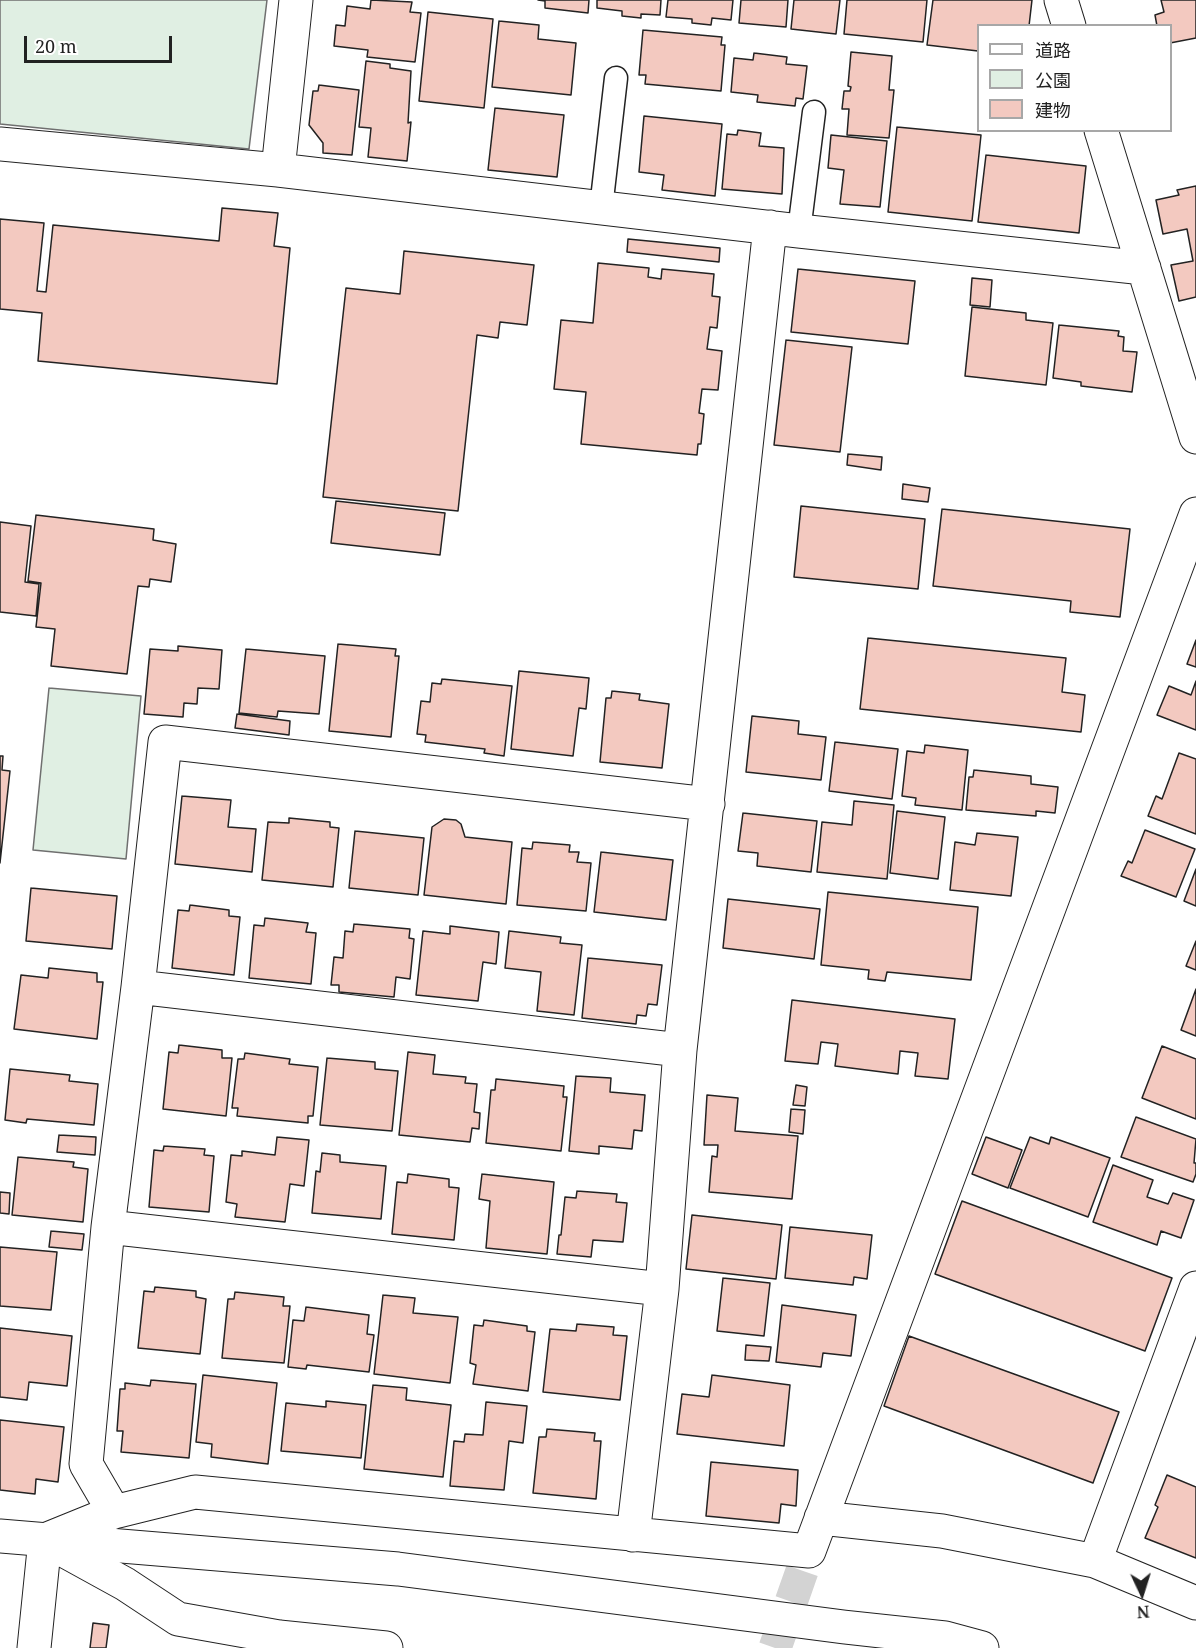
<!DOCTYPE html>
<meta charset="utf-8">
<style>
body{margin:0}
#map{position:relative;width:1196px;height:1648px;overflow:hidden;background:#fff;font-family:"Noto Serif","Noto Sans JP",serif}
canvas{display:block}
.legend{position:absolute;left:977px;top:24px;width:195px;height:108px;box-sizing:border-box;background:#fff;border:2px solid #a7a7a7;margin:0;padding:8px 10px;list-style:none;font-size:18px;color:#222}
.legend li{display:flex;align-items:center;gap:12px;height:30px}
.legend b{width:30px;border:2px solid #a7a7a7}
.north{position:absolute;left:1112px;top:1564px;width:60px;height:60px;-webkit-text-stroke:4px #fff;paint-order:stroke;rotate:176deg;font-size:16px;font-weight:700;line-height:24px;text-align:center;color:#222}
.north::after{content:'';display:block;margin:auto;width:21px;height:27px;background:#222;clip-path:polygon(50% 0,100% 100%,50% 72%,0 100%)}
.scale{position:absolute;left:24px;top:36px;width:148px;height:27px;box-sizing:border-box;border:3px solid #222;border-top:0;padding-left:8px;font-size:18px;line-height:21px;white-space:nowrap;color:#222;-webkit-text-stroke:4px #fff;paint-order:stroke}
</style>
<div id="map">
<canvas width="1196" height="1648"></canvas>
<ul class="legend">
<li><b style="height:8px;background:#fff"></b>道路</li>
<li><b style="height:16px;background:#e0efe3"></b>公園</li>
<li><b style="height:16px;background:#f3c9c0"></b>建物</li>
</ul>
<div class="north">N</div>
<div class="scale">20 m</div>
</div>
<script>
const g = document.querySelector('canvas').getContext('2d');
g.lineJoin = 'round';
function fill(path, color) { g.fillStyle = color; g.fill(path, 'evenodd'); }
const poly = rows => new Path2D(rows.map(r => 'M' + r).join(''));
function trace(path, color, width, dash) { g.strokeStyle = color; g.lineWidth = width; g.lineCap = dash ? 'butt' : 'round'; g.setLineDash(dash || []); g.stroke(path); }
const green = poly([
 [0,0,267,0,249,149,0,124,0,0],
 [49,688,141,696,126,859,33,850,49,688]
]);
fill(green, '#e0efe3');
trace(green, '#6f6f6f', 1.5);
const building = poly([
 [371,0,412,2,410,12,421,13,415,62,367,57,368,50,334,46,336,25,345,26,347,6,370,9,371,0],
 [538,0,589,0,588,13,545,8,545,1,538,0],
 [597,0,661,0,660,15,641,14,641,18,622,16,622,11,597,8,597,0],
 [668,0,733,0,731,20,712,18,711,25,692,23,692,19,666,17,668,0],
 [741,0,788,0,786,27,739,23,741,0],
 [794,0,840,0,836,34,791,29,794,0],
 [847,0,927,0,923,42,844,34,847,0],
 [933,0,1032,0,1029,26,978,26,978,51,927,45,933,0],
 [1161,0,1196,0,1196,38,1170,43,1170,26,1157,26,1155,15,1164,12,1161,0],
 [428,12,493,19,484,108,419,101,428,12],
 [499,21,539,25,538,39,576,43,571,95,492,87,499,21],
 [643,30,722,37,721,45,725,45,721,91,645,84,646,75,639,75,643,30],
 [851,52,892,56,889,90,894,90,889,138,847,135,849,109,842,109,844,91,850,91,851,87,848,86,851,52],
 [754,53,787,57,786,64,807,66,803,99,796,98,795,106,757,102,758,95,731,92,734,58,753,60,754,53],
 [366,61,390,64,390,68,411,71,408,123,411,122,407,161,368,157,371,128,359,127,366,61],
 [319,85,359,90,352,155,323,153,323,143,309,125,313,91,318,91,319,85],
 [495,108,564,115,557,177,488,170,495,108],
 [644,116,722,124,715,196,662,190,664,175,639,172,644,116],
 [897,127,981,135,972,221,888,212,897,127],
 [738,130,761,133,759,146,784,148,782,194,722,189,727,134,737,135,738,130],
 [831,135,887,141,880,207,840,204,844,170,828,168,831,135],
 [986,155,1086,166,1079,233,978,222,986,155],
 [1196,186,1196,297,1179,301,1171,265,1193,261,1187,229,1163,234,1156,200,1179,195,1177,190,1196,186],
 [222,208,278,213,274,246,290,248,277,384,38,361,42,313,0,309,0,219,44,223,37,291,46,292,53,225,219,241,222,208],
 [628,239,720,248,719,262,627,252,628,239],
 [404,251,534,265,527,325,500,322,498,338,477,335,458,511,323,497,346,288,400,294,404,251],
 [598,263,649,268,648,277,661,279,662,269,714,274,712,296,720,297,717,328,710,327,707,349,722,351,718,390,702,389,699,413,704,414,701,444,698,444,697,455,581,444,586,392,554,389,561,320,593,323,598,263],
 [798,269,915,281,908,344,791,332,798,269],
 [972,278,992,280,990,307,970,305,972,278],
 [972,307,1026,313,1026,320,1053,323,1046,385,965,376,972,307],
 [1059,325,1119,331,1118,336,1124,337,1123,351,1137,352,1132,392,1081,386,1081,382,1053,378,1059,325],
 [786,340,852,347,840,452,774,445,786,340],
 [848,454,882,457,881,470,847,465,848,454],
 [903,484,930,488,928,502,902,499,903,484],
 [336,501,445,513,440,555,331,543,336,501],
 [801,506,925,519,918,589,794,577,801,506],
 [942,509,1130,529,1120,617,1070,612,1071,601,933,586,942,509],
 [36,515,154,529,153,540,176,544,171,582,150,579,149,587,138,586,127,674,51,666,55,629,36,627,41,583,28,581,36,515],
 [0,522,31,526,25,582,39,584,36,616,0,612,0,522],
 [868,638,1066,658,1062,692,1085,695,1081,732,860,709,868,638],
 [1196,640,1196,667,1187,664,1196,640],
 [338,644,396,649,395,656,399,656,391,737,329,731,338,644],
 [178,646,222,650,219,689,198,688,197,704,184,703,183,717,144,714,150,649,178,651,178,646],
 [246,649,325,656,319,714,278,711,277,717,239,713,246,649],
 [519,671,589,678,586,709,579,708,573,756,511,749,519,671],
 [442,679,512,686,504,756,484,753,485,749,425,742,426,735,417,734,421,701,430,702,432,683,441,684,442,679],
 [1196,681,1196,730,1157,715,1169,686,1191,695,1196,681],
 [612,691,640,694,639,700,669,704,662,768,600,762,606,698,611,698,612,691],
 [237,714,290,721,289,735,235,728,237,714],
 [752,716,799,721,798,734,826,737,821,780,746,772,752,716],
 [835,742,898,749,892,799,829,791,835,742],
 [925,745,968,750,962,810,915,805,916,798,902,796,907,751,924,753,925,745],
 [1179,753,1196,759,1196,834,1148,816,1156,796,1162,799,1179,753],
 [0,756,3,756,2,770,10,771,0,863,0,756],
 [974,770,1031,776,1031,784,1058,787,1055,813,1036,811,1036,816,966,810,969,777,973,777,974,770],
 [182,796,231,800,228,827,256,829,252,872,175,864,182,796],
 [854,801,894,805,887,879,817,872,822,822,852,825,854,801],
 [897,811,945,817,938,879,890,873,897,811],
 [743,813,817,821,811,872,757,866,758,853,738,851,743,813],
 [289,818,330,822,330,827,339,828,333,887,262,880,268,822,289,823,289,818],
 [444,819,456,820,461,824,465,837,512,842,506,904,424,895,432,827,444,819],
 [1145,830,1195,849,1176,897,1121,876,1128,861,1132,863,1145,830],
 [355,831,424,838,418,895,349,888,355,831],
 [977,833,1018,837,1011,896,950,890,955,842,975,845,977,833],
 [533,842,570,845,569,852,579,852,577,862,591,863,586,911,517,905,522,848,532,849,533,842],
 [601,852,673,860,666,920,594,912,601,852],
 [1196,869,1196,906,1184,901,1196,869],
 [31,888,117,896,112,949,26,941,31,888],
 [828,892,978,907,971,980,887,972,885,981,868,979,869,970,821,965,828,892],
 [728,899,820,909,814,959,723,948,728,899],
 [190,905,229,910,229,916,240,917,234,975,172,968,178,910,189,911,190,905],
 [265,918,308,923,306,932,316,933,311,984,249,978,254,925,264,926,265,918],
 [354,924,410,929,409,938,414,939,410,979,396,977,394,997,339,992,339,985,331,985,334,957,343,958,345,931,353,932,354,924],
 [450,926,499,932,496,964,483,962,478,1001,416,995,423,931,450,934,450,926],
 [509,931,561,937,560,943,582,945,574,1015,537,1011,541,972,505,968,509,931],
 [1196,941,1196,970,1186,966,1196,941],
 [588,958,662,965,657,1005,648,1004,646,1016,637,1015,636,1024,582,1018,588,958],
 [49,968,97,973,97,982,103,982,97,1039,14,1029,21,975,48,978,49,968],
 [1196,989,1196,1036,1181,1030,1196,989],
 [792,1000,955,1019,948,1079,915,1076,918,1053,900,1051,898,1074,835,1066,838,1044,821,1042,818,1064,785,1061,792,1000],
 [179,1045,222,1050,222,1058,232,1058,226,1116,163,1109,169,1052,178,1053,179,1045],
 [1162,1046,1196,1059,1196,1119,1142,1098,1162,1046],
 [408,1052,435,1055,433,1074,466,1077,465,1083,477,1084,474,1112,480,1113,479,1129,472,1128,470,1142,399,1135,408,1052],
 [245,1053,290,1059,289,1064,318,1067,313,1116,308,1116,308,1123,237,1116,238,1108,232,1108,238,1059,244,1059,245,1053],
 [327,1058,375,1062,375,1069,398,1071,392,1131,320,1125,327,1058],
 [10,1069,70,1075,69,1081,98,1084,94,1125,27,1119,26,1123,5,1120,10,1069],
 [576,1076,611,1078,610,1092,645,1095,642,1131,634,1130,632,1149,599,1146,599,1154,569,1151,576,1076],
 [496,1079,564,1086,563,1097,567,1097,561,1151,486,1143,491,1090,495,1090,496,1079],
 [796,1085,807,1087,805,1106,793,1105,796,1085],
 [707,1095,738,1098,735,1131,798,1136,792,1199,709,1192,712,1156,717,1157,718,1145,704,1145,707,1095],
 [791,1109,805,1110,803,1134,789,1132,791,1109],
 [1136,1117,1196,1139,1194,1163,1196,1163,1196,1174,1193,1182,1121,1157,1136,1117],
 [59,1135,96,1137,95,1155,57,1152,59,1135],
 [277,1137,309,1140,304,1186,290,1184,285,1222,235,1217,237,1204,226,1202,231,1155,242,1156,242,1151,275,1155,277,1137],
 [986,1137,1022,1150,1008,1188,972,1174,986,1137],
 [1030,1137,1049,1144,1051,1137,1110,1158,1088,1217,1010,1188,1030,1137],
 [164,1146,205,1149,204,1155,214,1156,209,1212,149,1207,154,1150,163,1151,164,1146],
 [322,1153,340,1155,340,1162,386,1166,381,1219,312,1213,316,1171,320,1172,322,1153],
 [18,1157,74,1162,73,1167,88,1169,83,1222,12,1215,18,1157],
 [1113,1165,1153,1180,1147,1197,1168,1204,1173,1193,1194,1200,1181,1238,1161,1231,1157,1245,1093,1222,1113,1165],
 [408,1174,449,1179,449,1187,459,1188,454,1240,392,1234,397,1182,407,1183,408,1174],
 [482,1174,554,1182,547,1254,486,1248,490,1201,479,1199,482,1174],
 [577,1191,617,1194,616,1202,627,1203,623,1242,593,1240,591,1257,557,1254,559,1235,561,1235,565,1197,576,1198,577,1191],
 [0,1192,10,1193,9,1214,0,1213,0,1192],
 [962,1201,1172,1278,1145,1351,935,1274,962,1201],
 [692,1215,782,1225,776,1279,686,1269,692,1215],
 [790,1227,872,1235,867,1279,854,1277,853,1285,785,1278,790,1227],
 [51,1231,84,1234,82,1250,49,1247,51,1231],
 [0,1247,57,1252,51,1310,0,1306,0,1247],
 [723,1278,770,1283,764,1336,717,1331,723,1278],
 [155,1287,196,1291,196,1297,206,1299,200,1354,138,1348,144,1291,154,1292,155,1287],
 [235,1292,284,1297,283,1306,290,1306,284,1363,222,1358,228,1299,234,1299,235,1292],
 [383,1295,415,1298,413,1313,458,1317,450,1383,374,1374,383,1295],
 [782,1305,856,1315,851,1356,823,1353,821,1367,776,1362,782,1305],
 [306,1307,369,1315,367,1334,374,1335,369,1372,307,1365,306,1369,288,1367,293,1320,304,1321,306,1307],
 [484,1320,527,1326,527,1331,535,1332,528,1391,473,1384,476,1365,470,1363,474,1325,483,1326,484,1320],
 [577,1324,614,1327,613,1335,627,1336,620,1400,543,1392,550,1329,576,1331,577,1324],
 [0,1328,72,1336,67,1386,29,1382,27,1400,0,1397,0,1328],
 [909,1336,1119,1412,1093,1483,884,1406,909,1336],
 [746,1345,771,1347,769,1361,745,1360,746,1345],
 [203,1375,277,1383,268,1464,211,1457,212,1444,196,1442,203,1375],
 [712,1375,790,1385,784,1446,677,1434,682,1394,709,1397,712,1375],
 [151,1380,196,1384,189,1458,121,1452,123,1431,117,1431,120,1389,125,1389,125,1383,150,1386,151,1380],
 [373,1385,407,1388,406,1400,451,1405,443,1477,364,1469,373,1385],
 [326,1401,366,1405,361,1458,281,1451,286,1403,326,1407,326,1401],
 [486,1402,527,1406,523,1443,509,1441,504,1490,450,1486,454,1441,464,1442,465,1434,483,1435,486,1402],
 [0,1420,64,1427,58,1482,36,1479,35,1494,0,1490,0,1420],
 [547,1429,595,1433,594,1441,601,1441,596,1499,533,1493,539,1437,546,1437,547,1429],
 [711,1462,798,1470,796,1506,781,1504,779,1523,706,1516,711,1462],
 [1167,1475,1196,1487,1196,1558,1145,1538,1158,1507,1155,1505,1167,1475],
 [93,1623,109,1625,106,1648,90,1648,93,1623]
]);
fill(building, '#f3c9c0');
trace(building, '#222', 1.5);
trace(poly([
 [775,1648,809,1551]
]), '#d3d3d3', 33, [33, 16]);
const service = poly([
 [601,208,616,78],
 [799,231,814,112]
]);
const minor = poly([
 [1061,0,1069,26],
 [1101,130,1196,437],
 [0,144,278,170,799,231,1144,268],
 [278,170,296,0],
 [138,987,680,1050],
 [108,1227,662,1289],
 [114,1512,86,1464,108,1227,138,987,165,742,708,804],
 [821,1518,942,1531,1095,1561,1196,1288],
 [633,1535,662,1289,680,1050,770,227],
 [45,1540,114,1512,195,1492,809,1551,1196,514],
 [45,1540,125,1584,178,1619,279,1637,386,1648],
 [1095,1561,1196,1603],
 [34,1648,45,1540]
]);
const tertiary = poly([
 [0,1536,398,1569,844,1627,945,1638,982,1648]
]);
trace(service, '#222', 25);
trace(minor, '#222', 35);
trace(tertiary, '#222', 35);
trace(service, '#fff', 22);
trace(minor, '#fff', 33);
trace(tertiary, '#fff', 33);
</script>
